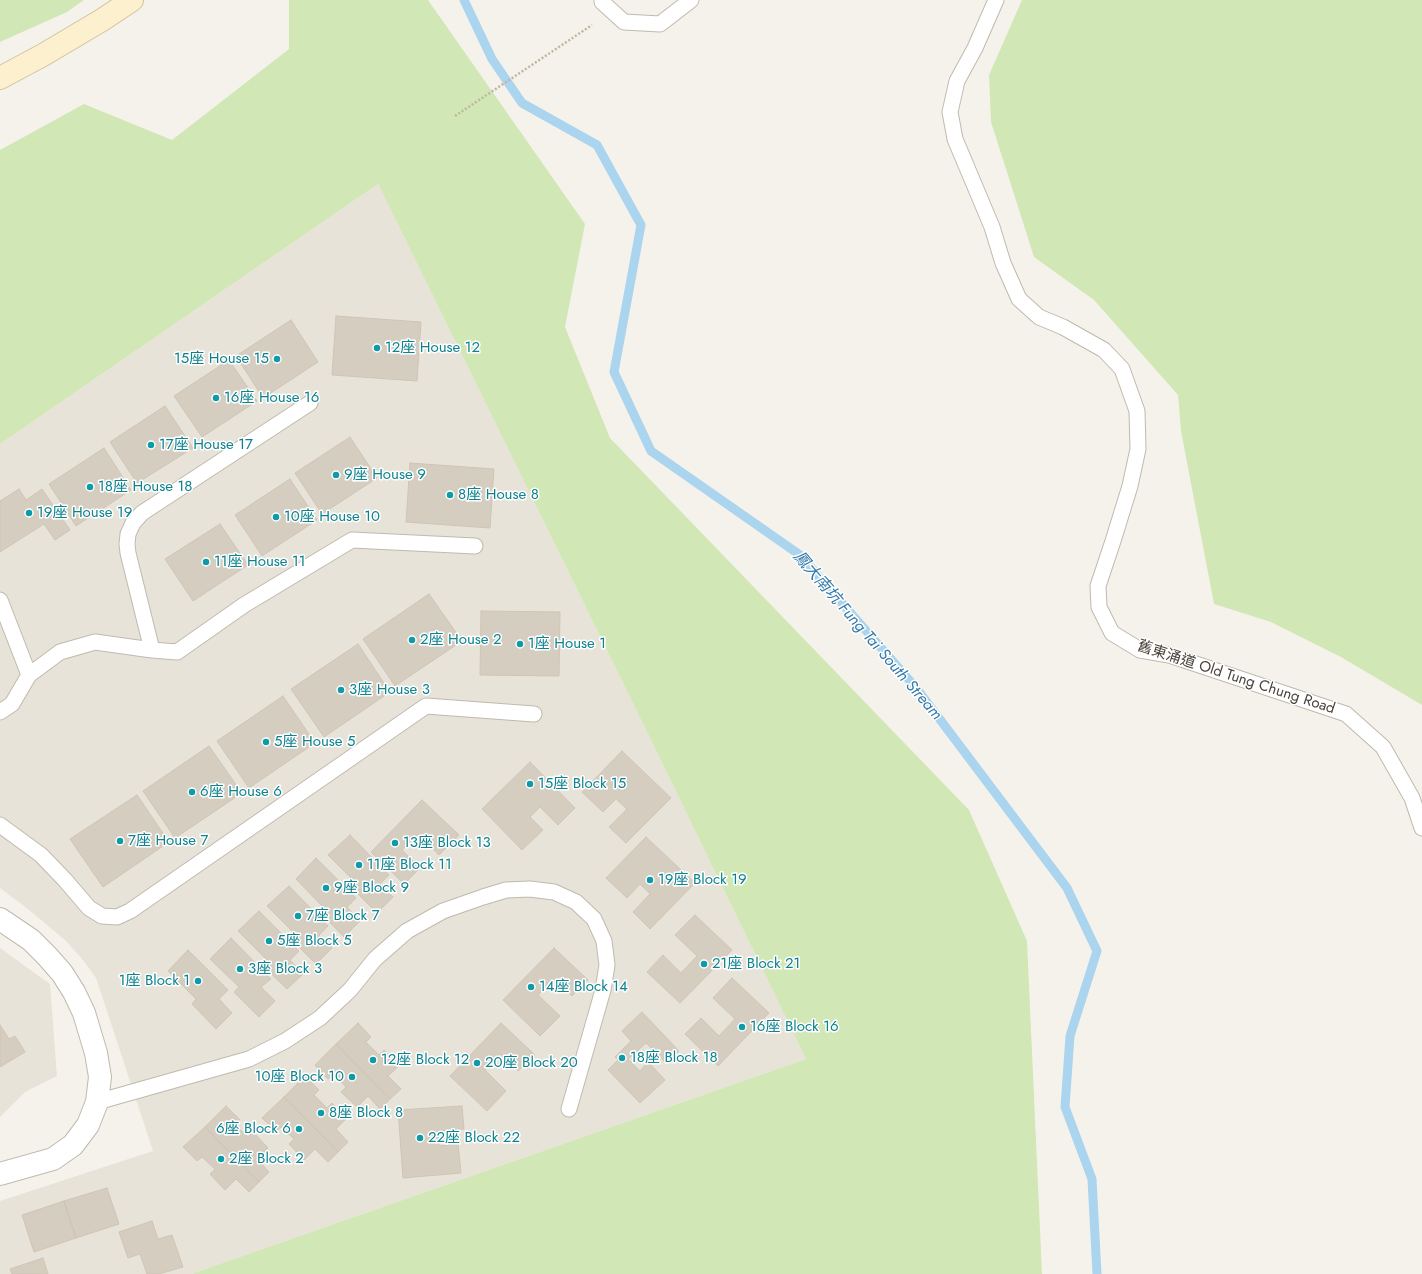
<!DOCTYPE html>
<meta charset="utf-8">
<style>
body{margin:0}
canvas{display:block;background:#f5f2eb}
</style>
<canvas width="1422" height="1274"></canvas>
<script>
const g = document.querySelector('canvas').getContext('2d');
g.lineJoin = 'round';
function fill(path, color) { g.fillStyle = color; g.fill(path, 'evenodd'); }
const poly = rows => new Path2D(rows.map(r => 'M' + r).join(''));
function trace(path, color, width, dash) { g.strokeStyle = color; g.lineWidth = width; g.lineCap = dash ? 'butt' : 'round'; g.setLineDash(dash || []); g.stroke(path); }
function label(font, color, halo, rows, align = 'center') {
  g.font = font + ' Jost,"Noto Sans TC",sans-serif'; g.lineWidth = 3; g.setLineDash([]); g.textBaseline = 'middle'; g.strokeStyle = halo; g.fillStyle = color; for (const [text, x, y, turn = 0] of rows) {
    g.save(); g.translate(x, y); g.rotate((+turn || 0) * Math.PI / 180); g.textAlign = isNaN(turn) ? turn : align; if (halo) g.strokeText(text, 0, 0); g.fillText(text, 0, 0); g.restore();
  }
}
fill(poly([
 [378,184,650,738,806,1059,191,1274,0,1274,0,1201,153,1151,96,978,83,960,66,941,28,909,0,888,0,444],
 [0,948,50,984,57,1076,25,1092,0,1117]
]), '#e8e3d9');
fill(poly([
 [0,0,84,0,67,12,0,42],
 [289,0,428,0,585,224,565,327,610,438,969,810,1027,941,1042,1274,191,1274,806,1059,650,738,378,184,0,444,0,150,84,104,172,140,289,49],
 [1022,0,1422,0,1422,705,1341,657,1271,622,1214,604,1181,431,1178,395,1094,300,1034,257,991,122,989,75]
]), '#d2e7b6');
trace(poly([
 [464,0,492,59,522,103,597,145,641,225,614,372,651,451,800,555,917,689,1067,888,1097,951,1070,1036,1065,1107,1092,1179,1097,1274]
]), '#abd4ee', 9);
const building = poly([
 [336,316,421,322,417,381,332,375,336,316],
 [291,320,318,362,263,398,236,356,291,320],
 [229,360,257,401,202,437,174,396,229,360],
 [165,406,193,448,137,483,110,442,165,406],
 [350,437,377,478,322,514,295,473,350,437],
 [104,448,131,490,76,526,49,484,104,448],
 [410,463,494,469,490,528,406,522,410,463],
 [290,479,317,520,262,556,235,515,290,479],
 [19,489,26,500,42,489,70,530,55,540,44,524,0,552,0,501,19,489],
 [220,524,248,565,193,601,165,559,220,524],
 [429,594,462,641,395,686,363,639,429,594],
 [481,611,560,612,559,676,480,675,481,611],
 [358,644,390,692,324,737,291,689,358,644],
 [283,696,315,743,249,788,217,741,283,696],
 [209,746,242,793,175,838,143,791,209,746],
 [622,751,671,798,626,843,609,827,627,809,616,799,603,812,582,792,622,751],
 [530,762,575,808,558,825,540,807,530,817,543,830,522,850,482,809,530,762],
 [137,795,169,842,103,887,70,839,137,795],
 [422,800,459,835,439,855,418,834,402,850,420,868,404,884,371,852,422,800],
 [350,835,389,875,380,884,393,897,377,913,352,888,357,884,328,855,350,835],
 [646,837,695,883,650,929,633,912,650,894,640,884,627,898,606,878,646,837],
 [316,858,356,898,347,907,360,921,344,937,320,912,324,908,296,879,316,858],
 [289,886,328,926,319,935,332,948,316,964,291,939,296,935,267,906,289,886],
 [259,911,299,951,290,960,303,974,287,989,262,965,267,960,238,931,259,911],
 [695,915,732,950,680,1003,647,972,663,955,681,973,697,956,675,935,695,915],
 [231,938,271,979,261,987,275,1001,259,1017,234,992,239,987,210,959,231,938],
 [554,948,588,980,572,996,554,979,538,995,560,1016,540,1036,503,1000,554,948],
 [188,950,228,990,219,999,232,1013,216,1029,192,1004,196,999,168,971,188,950],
 [732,978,769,1013,718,1066,685,1034,701,1018,719,1036,735,1019,713,998,732,978],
 [642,1012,679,1051,666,1063,646,1043,628,1059,640,1071,648,1062,665,1080,640,1103,608,1070,618,1060,615,1057,631,1041,622,1031,642,1012],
 [358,1023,371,1037,366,1042,379,1055,384,1050,400,1065,388,1076,401,1089,390,1099,336,1044,358,1023],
 [501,1023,535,1055,518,1071,500,1054,485,1070,506,1091,487,1111,450,1076,501,1023],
 [0,1025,9,1039,15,1036,25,1052,0,1067,0,1025],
 [336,1044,390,1099,380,1109,368,1096,357,1107,341,1092,346,1087,334,1074,328,1079,315,1065,336,1044],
 [305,1076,319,1090,314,1095,327,1108,332,1103,347,1118,336,1129,348,1142,338,1152,284,1097,305,1076],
 [284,1097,338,1152,328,1162,315,1149,304,1160,289,1144,294,1139,281,1127,276,1131,262,1118,284,1097],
 [226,1106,240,1120,235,1125,248,1137,253,1132,268,1148,257,1159,269,1172,259,1182,205,1127,226,1106],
 [462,1106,464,1129,438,1131,439,1146,458,1144,461,1173,403,1178,398,1110,462,1106],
 [205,1127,259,1182,249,1192,236,1179,225,1190,210,1174,215,1169,202,1157,197,1161,183,1147,205,1127],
 [107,1188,119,1224,76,1238,64,1201,107,1188],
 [64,1201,76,1238,34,1252,22,1215,64,1201],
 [152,1221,158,1239,172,1235,183,1267,159,1274,147,1274,140,1254,128,1258,119,1232,152,1221],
 [43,1258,48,1274,12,1274,10,1269,43,1258]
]);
fill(building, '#d6cdc1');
trace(building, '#d0c5b4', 1);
const service = poly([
 [602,0,602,2,624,22,660,24,691,0],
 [996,0,975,48,957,81,950,112,955,139,992,227,1003,263,1019,299,1039,317,1063,327,1104,350,1122,369,1137,411,1138,449,1130,486,1113,541,1098,586,1099,607,1112,633,1140,650,1169,655,1346,714,1383,747,1412,798,1422,828],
 [310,403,142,513,133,523,128,534,127,544,128,553,152,650,177,652,244,605,352,540,475,546],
 [0,600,29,675],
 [0,712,12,704,29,675,60,652,95,642,152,650],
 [0,825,41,855,65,880,89,908,102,916,117,917,130,911,426,706,534,714],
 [97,1102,249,1059,285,1041,320,1018,350,990,375,959,407,931,443,911,483,897,506,890,530,889,554,892,576,902,594,919,604,941,607,965,603,990,569,1109]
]);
const minor = poly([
 [0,919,31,940,47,956,62,973,74,992,84,1013,96,1053,100,1077,97,1102,88,1125,73,1145,53,1159,0,1174]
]);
const secondary = poly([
 [0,78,43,55,102,20,132,0]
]);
trace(service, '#c0b9ae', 17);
trace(minor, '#c0b9ae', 24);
trace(secondary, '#d2c39d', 24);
trace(poly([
 [455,116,592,25]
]), '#c1b5a0', 2.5, [2, 2]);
trace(service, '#fff', 15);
trace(minor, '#fff', 22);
trace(secondary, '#fcf0ce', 22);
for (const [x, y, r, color] of [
 [377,348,4,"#0f9aa8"],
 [277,359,4,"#0f9aa8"],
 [216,398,4,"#0f9aa8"],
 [151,445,4,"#0f9aa8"],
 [336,475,4,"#0f9aa8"],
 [90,487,4,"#0f9aa8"],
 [450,495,4,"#0f9aa8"],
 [29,513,4,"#0f9aa8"],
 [276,517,4,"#0f9aa8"],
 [206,562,4,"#0f9aa8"],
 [412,640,4,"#0f9aa8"],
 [520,644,4,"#0f9aa8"],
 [341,690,4,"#0f9aa8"],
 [266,742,4,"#0f9aa8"],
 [530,784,4,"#0f9aa8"],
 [192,792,4,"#0f9aa8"],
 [120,841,4,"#0f9aa8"],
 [395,843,4,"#0f9aa8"],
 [359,865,4,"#0f9aa8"],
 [650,880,4,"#0f9aa8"],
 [326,888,4,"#0f9aa8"],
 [298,916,4,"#0f9aa8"],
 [269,941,4,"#0f9aa8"],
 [704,964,4,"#0f9aa8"],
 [240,969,4,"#0f9aa8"],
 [198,981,4,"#0f9aa8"],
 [531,987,4,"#0f9aa8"],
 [742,1027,4,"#0f9aa8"],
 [622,1058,4,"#0f9aa8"],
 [373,1060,4,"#0f9aa8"],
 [477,1063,4,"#0f9aa8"],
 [352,1077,4,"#0f9aa8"],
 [321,1113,4,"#0f9aa8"],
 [299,1129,4,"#0f9aa8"],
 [420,1138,4,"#0f9aa8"],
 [221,1159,4,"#0f9aa8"]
]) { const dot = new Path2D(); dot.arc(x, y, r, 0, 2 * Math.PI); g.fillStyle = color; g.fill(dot); trace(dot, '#fff', 1.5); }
label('15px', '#0d838f', '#fff', [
 ["12座 House 12",385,348],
 ["15座 House 15",269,359,"right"],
 ["16座 House 16",224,398],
 ["17座 House 17",159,445],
 ["9座 House 9",344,475],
 ["18座 House 18",98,487],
 ["8座 House 8",458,495],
 ["19座 House 19",37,513],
 ["10座 House 10",284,517],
 ["11座 House 11",214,562],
 ["2座 House 2",420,640],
 ["1座 House 1",528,644],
 ["3座 House 3",349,690],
 ["5座 House 5",274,742],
 ["15座 Block 15",538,784],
 ["6座 House 6",200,792],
 ["7座 House 7",128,841],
 ["13座 Block 13",403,843],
 ["11座 Block 11",367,865],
 ["19座 Block 19",658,880],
 ["9座 Block 9",334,888],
 ["7座 Block 7",306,916],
 ["5座 Block 5",277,941],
 ["21座 Block 21",712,964],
 ["3座 Block 3",248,969],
 ["1座 Block 1",190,981,"right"],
 ["14座 Block 14",539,987],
 ["16座 Block 16",750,1027],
 ["18座 Block 18",630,1058],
 ["12座 Block 12",381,1060],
 ["20座 Block 20",485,1063],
 ["10座 Block 10",344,1077,"right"],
 ["8座 Block 8",329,1113],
 ["6座 Block 6",291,1129,"right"],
 ["22座 Block 22",428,1138],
 ["2座 Block 2",229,1159]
], 'left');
label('15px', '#494239', '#fff', [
 ["舊東涌道 Old Tung Chung Road",1236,678,18]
]);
label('italic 16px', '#347aa9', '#fff', [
 ["鳳大南坑 Fung Tai South Stream",867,636,49]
]);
</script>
